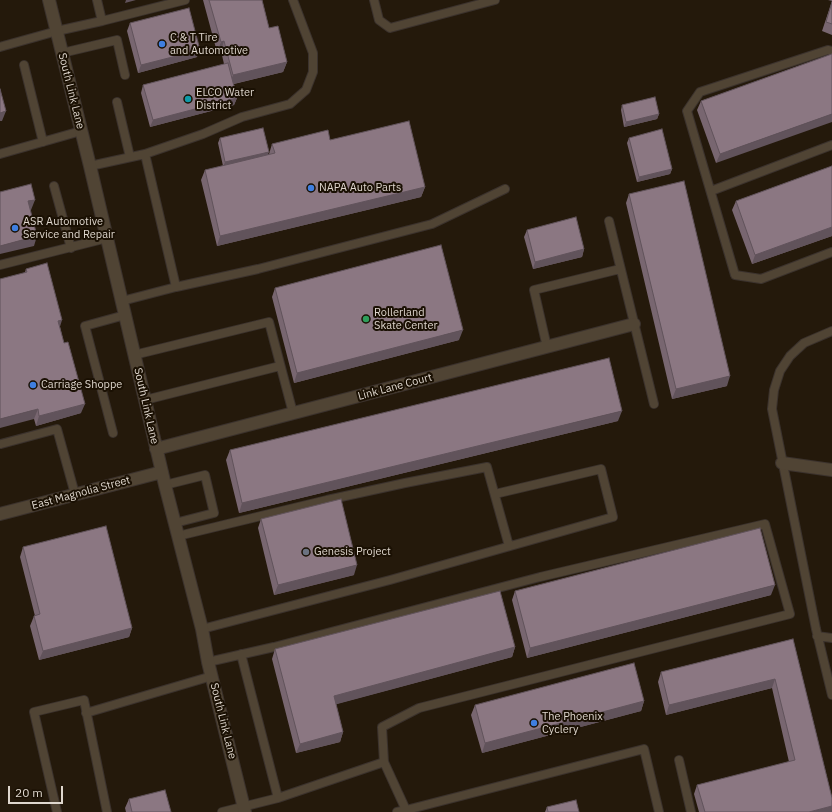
<!DOCTYPE html>
<style>
body{margin:0}
#map{position:relative;width:832px;height:812px;overflow:hidden;background:#24190b;font-family:"IBM Plex Sans",sans-serif}
canvas{display:block}
.scale{position:absolute;left:8px;top:786px;width:55px;height:18px;box-sizing:border-box;border:2px solid #dfd7ce;border-top:0;padding-left:5px;font-size:12px;line-height:14px;white-space:nowrap;color:#dfd7ce;-webkit-text-stroke:3px #1a1003;paint-order:stroke}
</style>
<div id="map">
<canvas width="832" height="812"></canvas>
<div class="scale">20 m</div>
</div>
<script>
const g = document.querySelector('canvas').getContext('2d');
g.lineJoin = 'round';
const poly = rows => new Path2D(rows.map(r => 'M' + r).join(''));
function trace(path, color, width, dash) { g.strokeStyle = color; g.lineWidth = width; g.lineCap = dash ? 'butt' : 'round'; g.setLineDash(dash || []); g.stroke(path); }
function fill(path, color) { g.fillStyle = color; g.fill(path, 'evenodd'); }
function label(font, color, halo, rows, align = 'center') {
  g.font = font + ' "IBM Plex Sans",sans-serif'; g.lineWidth = 4; g.setLineDash([]); g.textBaseline = 'middle'; g.strokeStyle = halo; g.fillStyle = color; for (const [text, x, y, turn = 0] of rows) {
    g.save(); g.translate(x, y); g.rotate((+turn || 0) * Math.PI / 180); g.textAlign = isNaN(turn) ? turn : align; if (halo) g.strokeText(text, 0, 0); g.fillText(text, 0, 0); g.restore();
  }
}
const service = poly([
 [374,0,379,20,390,28,495,0],
 [102,21,185,0],
 [0,47,57,31,102,21,97,0],
 [832,51,828,50,700,92,687,111,735,275,761,279,832,252],
 [62,53,117,40,125,75],
 [24,65,43,142],
 [117,102,130,157],
 [0,154,81,131],
 [145,154,203,134,242,117,290,104,306,90,313,72,313,53,293,0],
 [90,166,145,154,176,287,122,301],
 [54,186,71,248],
 [711,191,832,145],
 [609,221,654,404],
 [0,265,107,238],
 [176,287,258,269,432,224,505,189],
 [832,331,804,343,790,356,780,371,774,390,772,409,816,629,832,695],
 [547,347,534,290,620,269],
 [134,355,269,322,293,413],
 [145,400,280,366],
 [113,433,85,326,125,315],
 [1,444,57,429,75,494],
 [165,485,205,475,214,513,175,523],
 [178,536,327,500,405,483,487,467,509,546],
 [202,629,390,580,613,517,601,469,495,494],
 [817,636,832,638],
 [241,654,278,798,384,762],
 [208,662,274,647,540,577,765,524,790,614,419,708,382,727,384,762,406,810,397,812],
 [86,713,212,676],
 [679,760,691,812],
 [57,812,34,712,84,700,107,812],
 [222,812,278,798],
 [406,812,406,810,644,749,659,812]
]);
const minor = poly([
 [49,0,90,166,165,485,202,629,208,662,245,812],
 [156,449,634,324],
 [782,463,832,470],
 [0,514,162,472]
]);
trace(service, '#3b322d', 10);
trace(minor, '#3b322d', 14);
trace(service, '#504434', 8);
trace(minor, '#504434', 12);
fill(poly([
 [203,0,262,0,269,28,287,62,283,72,234,84,237,98,234,105,150,127,141,93,143,85,224,64,221,51,217,52],
 [828,0,832,0,832,35,822,31,832,1],
 [130,23,197,57,138,73,127,31],
 [832,54,716,163,697,110,701,101],
 [622,105,659,114,657,119,624,127,621,110],
 [220,138,268,155,269,155,269,154,272,144,330,140,425,187,421,197,217,246,201,180,205,170,223,166,218,143],
 [629,138,672,169,670,174,637,182,627,143],
 [832,166,832,236,752,264,732,210,736,201],
 [629,194,727,386,672,399,626,203],
 [527,230,584,249,582,257,533,269,524,237],
 [26,269,60,327,81,413,36,426,34,419,25,272],
 [275,288,459,340,294,383,272,297],
 [618,421,239,513,226,460,230,450],
 [261,519,354,575,274,595,258,528],
 [23,547,132,628,129,637,39,660,30,626,34,616,35,616,20,557],
 [515,591,771,595,527,658,512,600],
 [793,639,832,798,832,812,699,812,694,794,697,785,789,762,772,688,666,715,658,682,661,672],
 [515,647,512,657,336,704,343,732,340,742,296,753,272,659,275,649],
 [644,701,641,711,482,753,471,715,475,705],
 [129,799,171,812,126,812,125,808],
 [547,807,579,812,545,812]
]), '#786670');
fill(poly([
 [126,0,136,0,125,3],
 [224,41,221,51,217,52,221,42],
 [200,50,197,57,138,73,141,65],
 [287,62,283,72,229,85,233,75],
 [237,98,234,105,150,127,153,120],
 [6,111,2,121,0,121,0,113],
 [659,114,657,119,624,127,626,122],
 [832,114,832,122,716,163,720,154],
 [269,152,267,157,223,167,225,162],
 [672,169,670,174,637,182,639,177],
 [425,187,421,197,217,246,220,236],
 [35,200,31,210,25,211,28,201],
 [832,227,832,236,752,264,755,255],
 [37,236,34,246,0,254,0,246],
 [584,249,582,257,533,269,535,262],
 [62,320,59,330,58,321],
 [463,330,459,340,294,383,297,373],
 [730,376,727,386,672,399,676,389],
 [85,404,81,413,36,426,39,416],
 [38,409,34,419,0,428,0,419],
 [622,411,618,421,239,513,242,503],
 [357,565,354,575,274,595,278,585],
 [775,585,771,595,527,658,530,648],
 [132,628,129,637,39,660,43,651],
 [515,647,512,657,330,706,334,696],
 [775,679,772,688,666,715,669,705],
 [644,701,641,711,482,753,485,743],
 [343,732,340,742,296,753,300,744],
 [832,806,832,812,809,812]
]), '#61535b');
const building = poly([
 [209,0,262,0,269,28,278,26,287,62,233,75,224,41,221,42,209,0],
 [832,2,832,24,826,22,832,2],
 [189,8,200,50,141,65,130,23,189,8],
 [832,54,832,114,720,154,701,101,832,54],
 [228,63,237,98,153,120,143,85,228,63],
 [0,89,6,111,0,113,0,89],
 [655,97,659,114,626,122,622,105,655,97],
 [409,121,425,187,220,236,205,170,275,153,272,144,328,130,330,140,409,121],
 [263,128,269,152,225,162,220,138,263,128],
 [662,129,672,169,639,177,629,138,662,129],
 [832,166,832,227,755,255,736,201,832,166],
 [684,181,730,376,676,389,629,194,684,181],
 [31,184,35,200,28,201,37,236,0,246,0,192,31,184],
 [576,217,584,249,535,262,527,230,576,217],
 [441,245,463,330,297,373,275,288,441,245],
 [47,263,62,320,58,321,64,343,68,342,85,404,39,416,38,409,0,419,0,279,27,272,26,269,47,263],
 [609,358,622,411,242,503,230,450,609,358],
 [341,499,357,565,278,585,261,519,341,499],
 [106,526,132,628,43,651,34,616,40,614,23,547,106,526],
 [760,528,775,585,530,648,515,591,760,528],
 [500,591,515,647,334,696,343,732,300,744,275,649,500,591],
 [793,639,832,798,832,806,809,812,705,812,697,785,795,760,775,679,669,705,661,672,793,639],
 [634,663,644,701,485,743,475,705,634,663],
 [165,790,171,812,132,812,129,799,165,790],
 [576,800,579,812,548,812,547,807,576,800]
]);
fill(building, '#8b7782');
trace(building, '#61535b', 1);
for (const [x, y, r, color] of [
 [162,44,4,"#3f7fe0"],
 [188,99,4,"#0f9aa8"],
 [311,188,4,"#3f7fe0"],
 [15,228,4,"#3f7fe0"],
 [366,319,4,"#2e9e5b"],
 [33,385,4,"#3f7fe0"],
 [306,552,4,"#6b7280"],
 [534,723,4,"#3f7fe0"]
]) { const dot = new Path2D(); dot.arc(x, y, r, 0, 2 * Math.PI); g.fillStyle = color; g.fill(dot); trace(dot, '#1a1003', 1.5); }
label('11px', '#dfd7ce', '#1a1003', [
 ["C & T Tire",170,38],
 ["and Automotive",170,51],
 ["ELCO Water",196,93],
 ["District",196,106],
 ["NAPA Auto Parts",319,188],
 ["ASR Automotive",23,222],
 ["Service and Repair",23,235],
 ["Rollerland",374,313],
 ["Skate Center",374,326],
 ["Carriage Shoppe",41,385],
 ["Genesis Project",314,552],
 ["The Phoenix",542,717],
 ["Cyclery",542,730]
], 'left');
label('11px', '#dfd7ce', '#1a1003', [
 ["South Link Lane",71,91,76],
 ["Link Lane Court",395,387,-15],
 ["South Link Lane",146,406,77],
 ["East Magnolia Street",81,493,-15],
 ["South Link Lane",223,721,76]
]);
</script>
